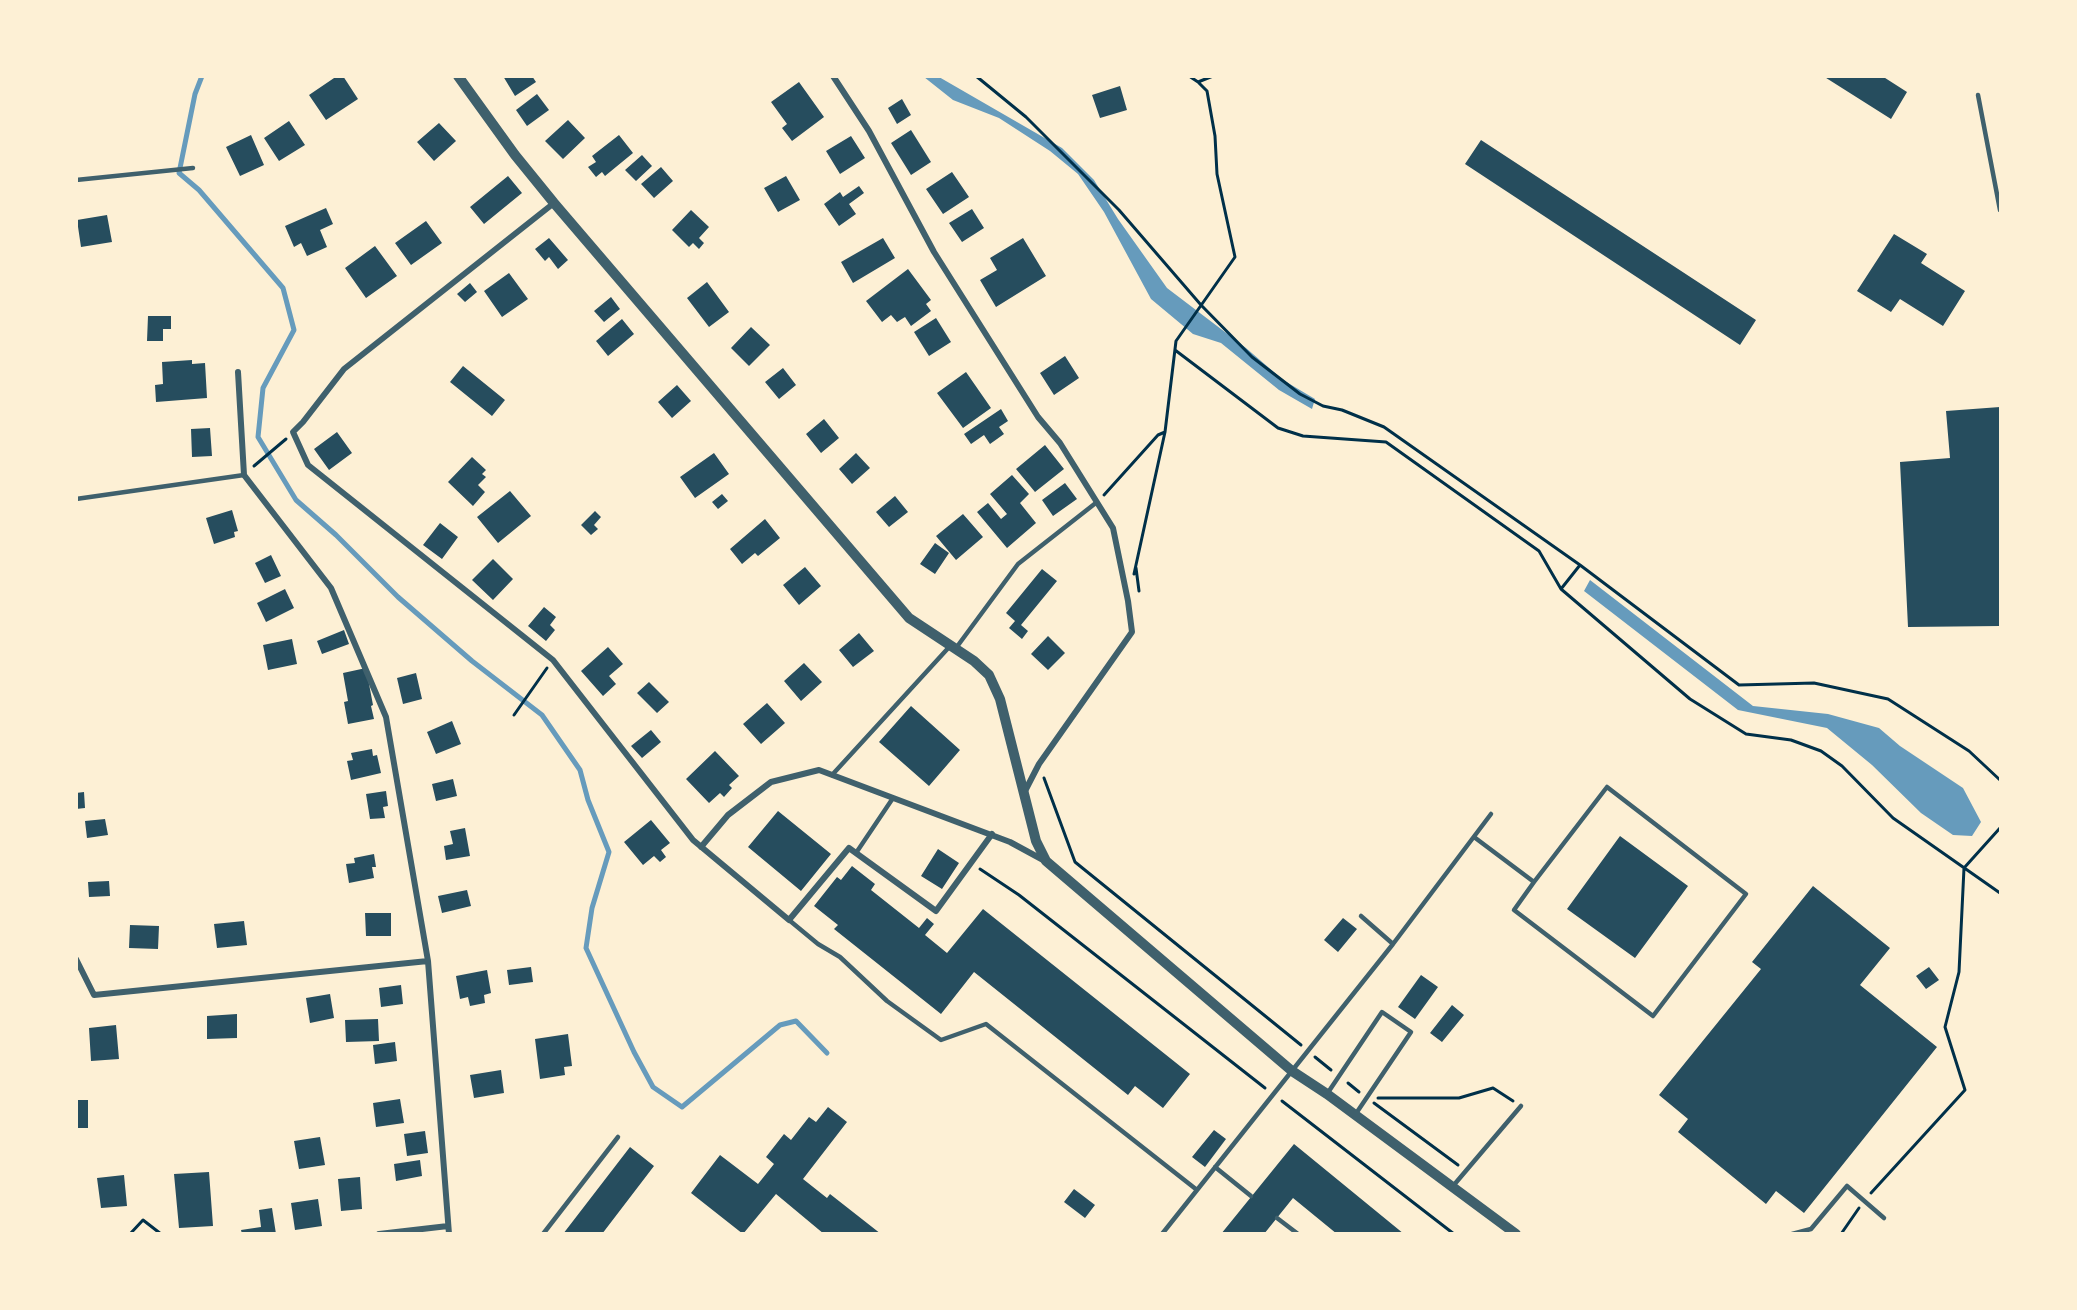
<!DOCTYPE html>
<style>
body{margin:0}
#map{position:relative;width:2077px;height:1310px;overflow:hidden;background:#fdf0d5;font-family:"Roboto Condensed",sans-serif}
canvas{display:block}
.frame{position:absolute;inset:0;border:78px solid #fdf0d5;pointer-events:none}
</style>
<div id="map">
<canvas width="2077" height="1310"></canvas>
<div class="frame"></div>
</div>
<script>
const g = document.querySelector('canvas').getContext('2d');
g.lineJoin = 'round';
function fill(path, color) { g.fillStyle = color; g.fill(path, 'evenodd'); }
const poly = rows => new Path2D(rows.map(r => 'M' + r).join(''));
function trace(path, color, width, dash) { g.strokeStyle = color; g.lineWidth = width; g.lineCap = dash ? 'butt' : 'round'; g.setLineDash(dash || []); g.stroke(path); }
fill(poly([
 [924,77,939,77,1062,148,1094,180,1118,219,1167,288,1246,348,1283,380,1315,399,1312,409,1279,390,1221,343,1193,334,1151,299,1104,212,1078,174,1050,151,999,118,953,100],
 [1590,580,1753,706,1828,714,1879,728,1900,746,1963,788,1981,822,1972,836,1953,835,1921,813,1872,765,1827,728,1738,710,1584,591]
]), '#669bbc');
trace(poly([
 [202,76,195,94,179,173,199,190,283,288,294,330,263,388,258,437,296,500,336,535,398,597,472,661,542,715,580,770,588,800,609,852,592,908,586,948,634,1052,653,1087,682,1107,780,1025,796,1021,827,1053]
]), '#669bbc', 5);
fill(poly([
 [337,76,343,76,358,99,326,120,309,95],
 [503,76,532,76,536,82,515,96],
 [1823,76,1882,76,1907,92,1891,119],
 [799,82,824,117,792,141,782,128,787,124,771,102],
 [1120,86,1127,110,1100,118,1092,95],
 [537,94,549,110,527,126,516,110],
 [902,99,911,115,897,124,888,108],
 [568,120,585,138,563,159,545,141],
 [289,121,305,145,279,161,264,138],
 [439,123,456,141,434,161,417,142],
 [911,130,931,162,911,175,891,143],
 [251,135,264,165,240,176,226,147],
 [619,135,633,153,605,176,602,172,596,177,588,167,596,162,592,156],
 [851,136,865,158,840,174,826,151],
 [1481,140,1756,320,1740,345,1465,164],
 [642,155,652,166,636,181,625,170],
 [661,167,673,181,654,198,641,184],
 [952,172,969,197,943,214,926,189],
 [508,176,522,193,484,224,470,207],
 [786,176,800,200,778,212,764,188],
 [859,186,864,193,849,204,856,214,839,226,824,204,840,192,843,197],
 [326,208,333,224,320,230,327,247,307,256,301,243,294,247,285,226],
 [972,209,984,228,962,242,949,223],
 [691,210,709,227,699,238,704,243,699,249,693,243,689,247,672,230],
 [107,215,112,242,81,247,77,220],
 [426,221,442,243,411,265,395,243],
 [1894,234,1927,254,1921,263,1965,291,1943,326,1900,299,1891,312,1857,291],
 [549,238,568,260,558,269,549,257,545,261,535,249],
 [883,238,895,258,853,283,841,262],
 [1023,238,1046,276,996,307,980,280,997,270,990,258],
 [375,246,397,276,366,298,345,268],
 [908,269,931,300,926,304,931,311,911,326,905,317,897,322,891,315,882,322,866,301],
 [509,273,528,299,502,317,484,291],
 [707,282,729,312,709,327,687,298],
 [470,283,477,292,465,302,457,294],
 [611,297,620,309,604,322,594,311],
 [148,316,171,316,171,329,163,329,163,341,147,341],
 [936,318,951,342,929,356,914,332],
 [622,319,634,334,608,356,596,341],
 [751,327,770,345,749,366,731,348],
 [1065,356,1079,378,1054,395,1040,373],
 [192,360,192,364,205,363,207,398,156,402,155,385,163,384,162,362],
 [463,366,505,400,492,416,450,382],
 [783,368,796,385,779,399,765,382],
 [966,372,991,408,963,428,937,393],
 [677,385,691,401,672,418,658,402],
 [2000,407,2000,626,1908,627,1900,462,1950,458,1946,411],
 [1001,409,1008,421,999,427,1004,434,990,444,984,435,971,444,964,434],
 [824,419,839,438,821,453,806,434],
 [210,428,212,456,192,457,191,429],
 [337,432,352,453,329,470,314,449],
 [1045,445,1064,469,1035,492,1016,469],
 [714,453,729,474,695,498,680,477],
 [856,453,870,468,852,484,839,469],
 [472,457,486,470,482,474,486,477,478,485,485,492,473,506,448,482],
 [1012,475,1029,494,1020,503,1036,523,1007,548,977,512,988,503,1001,519,1007,514,990,494],
 [1065,483,1077,499,1053,516,1042,500],
 [510,491,531,516,498,543,477,517],
 [722,494,728,501,718,509,712,502],
 [895,496,908,512,889,527,876,512],
 [232,510,238,531,234,532,235,537,214,544,206,518],
 [595,511,601,517,594,525,598,529,591,535,581,525],
 [963,514,983,537,956,560,936,536],
 [765,519,780,538,758,556,755,553,742,564,730,549],
 [440,523,458,537,442,559,423,545],
 [935,543,949,553,935,574,920,564],
 [271,555,281,576,265,583,255,563],
 [493,559,513,579,493,600,472,580],
 [805,567,821,586,799,605,783,585],
 [1042,569,1057,581,1021,625,1028,631,1022,639,1009,628,1015,621,1006,613],
 [285,589,294,608,266,622,257,603],
 [544,607,556,617,550,625,555,630,546,641,528,626],
 [344,630,349,644,322,654,317,641],
 [859,633,874,651,853,667,839,650],
 [1048,636,1065,653,1048,670,1031,654],
 [292,639,297,664,268,670,263,645],
 [608,647,623,664,609,676,616,684,603,696,581,671],
 [804,663,822,682,801,701,784,681],
 [366,668,373,705,371,706,374,719,348,724,344,702,348,701,343,673],
 [416,673,422,699,403,704,397,678],
 [649,682,669,702,657,713,637,693],
 [767,703,785,723,761,744,743,724],
 [911,706,960,750,929,786,879,742],
 [452,721,461,744,436,754,427,732],
 [651,730,661,742,642,758,631,746],
 [372,749,373,756,377,755,381,773,351,780,347,761,353,760,351,753],
 [715,751,739,776,729,785,732,788,724,797,720,793,709,803,686,779],
 [453,779,457,796,436,801,432,784],
 [386,791,388,806,383,807,385,818,370,819,366,794],
 [84,792,85,808,76,809,76,793],
 [778,811,831,854,801,891,748,847],
 [105,819,108,835,87,838,85,821],
 [651,820,670,843,661,850,666,857,660,862,654,856,643,865,624,842],
 [465,828,470,856,446,860,444,846,453,844,450,831],
 [1620,836,1688,886,1635,958,1567,909],
 [938,849,959,863,942,889,921,876],
 [374,854,376,867,372,867,374,878,349,883,346,864,355,863,354,858],
 [852,866,875,884,871,890,919,928,927,918,934,924,925,935,947,953,983,909,1190,1074,1163,1108,1135,1086,1128,1095,974,972,941,1014,834,929,838,925,814,906,837,877,841,880],
 [109,881,110,896,89,897,88,882],
 [1813,886,1890,948,1860,985,1937,1047,1804,1213,1776,1191,1766,1204,1678,1132,1688,1119,1659,1095,1761,969,1752,962],
 [467,890,471,906,442,913,438,896],
 [365,913,391,913,391,936,366,936],
 [1343,918,1357,929,1338,952,1324,940],
 [244,921,247,945,217,948,214,924],
 [130,925,159,926,158,949,129,948],
 [531,967,533,982,509,985,507,970],
 [1929,967,1939,980,1926,989,1916,976],
 [487,970,491,993,484,995,485,1003,470,1006,468,997,460,999,456,976],
 [1421,975,1438,987,1415,1019,1398,1007],
 [401,985,403,1004,381,1007,379,988],
 [330,994,334,1018,310,1023,306,998],
 [1452,1005,1464,1015,1442,1042,1430,1033],
 [237,1014,237,1038,207,1039,207,1016],
 [378,1019,379,1041,346,1042,345,1020],
 [116,1025,119,1059,91,1061,89,1028],
 [568,1034,572,1066,564,1067,565,1075,540,1079,535,1039],
 [395,1042,397,1061,375,1064,373,1045],
 [501,1070,504,1093,474,1098,470,1075],
 [400,1099,404,1123,376,1127,373,1103],
 [76,1100,88,1100,88,1128,76,1128],
 [828,1107,847,1122,803,1179,827,1198,830,1194,881,1234,824,1234,776,1194,743,1234,691,1193,720,1155,758,1184,774,1164,766,1157,784,1134,791,1140,809,1117,816,1122],
 [1214,1130,1226,1139,1205,1167,1192,1157],
 [425,1131,428,1153,407,1156,404,1134],
 [320,1137,325,1165,299,1169,294,1141],
 [1294,1144,1404,1234,1337,1234,1293,1198,1264,1234,1221,1234],
 [630,1147,654,1166,602,1234,563,1234],
 [420,1160,422,1176,396,1181,394,1164],
 [209,1172,213,1226,179,1228,174,1174],
 [124,1175,127,1206,101,1208,97,1178],
 [360,1177,362,1209,341,1211,338,1179],
 [1074,1189,1095,1205,1085,1218,1064,1202],
 [318,1199,322,1226,295,1230,291,1203],
 [272,1208,276,1234,242,1234,241,1230,261,1227,259,1210]
]), '#264d5e');
trace(poly([
 [976,76,1026,117,1119,210,1201,305,1252,357,1300,394,1323,406,1342,410,1384,427,1580,565],
 [1198,82,1213,76],
 [1175,350,1278,428,1303,436,1386,442,1539,551,1561,589,1690,699,1746,734,1791,740,1821,751,1842,766,1893,818,2000,893],
 [254,466,286,439],
 [1104,495,1158,435,1165,432],
 [1136,568,1139,591],
 [1134,574,1165,432,1176,341,1235,257,1217,174,1215,136,1207,91,1198,82,1189,76],
 [1561,589,1580,565,1739,685,1814,683,1888,699,1969,751,2000,780],
 [514,715,547,668],
 [1044,778,1075,862,1301,1045],
 [980,869,1019,895,1265,1088],
 [1315,1057,1331,1070],
 [1348,1083,1359,1092],
 [1378,1098,1459,1098,1493,1088,1513,1101],
 [1282,1101,1454,1234],
 [1374,1103,1458,1165],
 [1871,1193,1965,1090,1945,1027,1959,972,1964,868,2000,828],
 [130,1234,143,1220,161,1234],
 [1841,1234,1859,1208]
]), '#003049', 3);
trace(poly([
 [1978,95,2000,210],
 [76,180,193,168],
 [76,499,244,475],
 [956,648,1018,564,1097,502],
 [832,775,951,645],
 [1474,837,1534,882,1514,910,1653,1016,1746,894,1607,787,1534,882],
 [856,853,893,798],
 [1361,916,1393,944],
 [789,920,818,944,840,957,887,1001,941,1040,986,1024,1197,1190],
 [1327,1094,1382,1012,1411,1032,1355,1115],
 [1215,1167,1251,1196],
 [1453,1186,1521,1106],
 [1277,1218,1298,1234],
 [543,1234,618,1137],
 [1162,1234,1393,944,1491,814],
 [1792,1234,1811,1229,1847,1186,1884,1218]
]), '#3f606c', 4.5);
trace(poly([
 [833,76,869,131,934,252,1038,417,1060,443,1113,528,1128,601,1132,632,1039,764,1024,793],
 [554,203,344,369,303,422,293,432,308,465,553,660,693,840,789,920,849,848,936,911,992,834],
 [238,372,244,475,331,588,386,717,428,961,449,1234],
 [701,847,728,815,771,782,819,770,1010,842,1045,861],
 [76,959,94,995,428,961],
 [379,1234,448,1226]
]), '#3f606c', 6);
trace(poly([
 [458,76,515,155,554,203,909,618,974,661,989,675,1000,699,1036,841,1046,861,1292,1071,1327,1094,1516,1234]
]), '#3f606c', 10);
</script>
